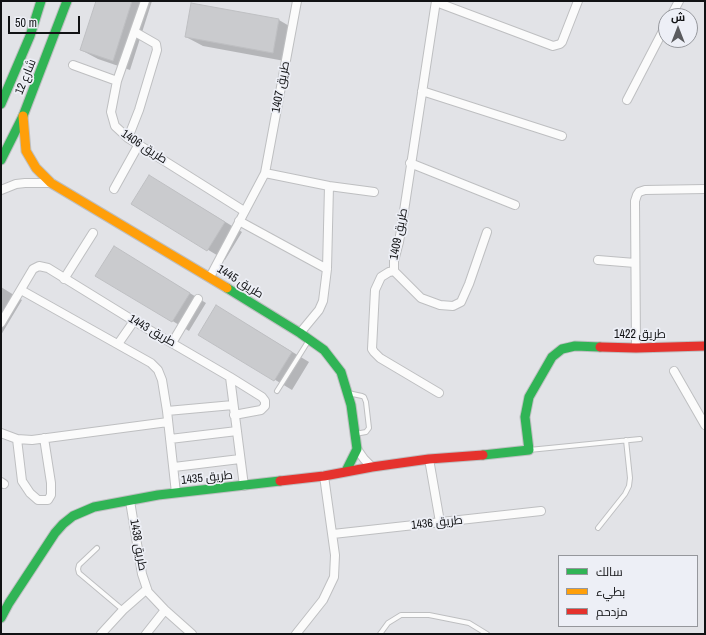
<!DOCTYPE html>
<meta charset="utf-8">
<style>
body{margin:0}
#map{position:relative;width:706px;height:635px;overflow:hidden;background:#e2e3e7;font-family:"Archivo Narrow",Cairo,sans-serif}
canvas{display:block}
.frame{position:absolute;inset:0;border:2px solid #111214;pointer-events:none}
.legend{position:absolute;left:558px;top:555px;width:140px;height:72px;box-sizing:border-box;background:#edeff6;border:1px solid #95979c;margin:0;padding:5px 7px;list-style:none;font-size:12px;color:#111214}
.legend li{display:flex;align-items:center;gap:8px;height:20px}
.legend b{width:20px;border:1px solid #95979c}
.north{position:absolute;left:658px;top:8px;width:40px;height:40px;box-sizing:border-box;background:#edeff6;border:1px solid #95979c;border-radius:50%;rotate:0deg;font-size:11px;font-weight:700;line-height:16px;text-align:center;color:#111214}
.north::after{content:'';display:block;margin:auto;width:14px;height:18px;background:#5a5b5e;clip-path:polygon(50% 0,100% 100%,50% 72%,0 100%)}
.scale{position:absolute;left:8px;top:16px;width:72px;height:18px;box-sizing:border-box;border:2px solid #111214;border-top:0;padding-left:5px;font-size:12px;line-height:14px;white-space:nowrap;color:#111214;-webkit-text-stroke:3px #edeff6;paint-order:stroke}
</style>
<div id="map">
<canvas width="706" height="635"></canvas>
<div class="frame"></div>
<ul class="legend">
<li><b style="height:5px;background:#30b455"></b>سالك</li>
<li><b style="height:5px;background:#ff9f0a"></b>بطيء</li>
<li><b style="height:5px;background:#e5322d"></b>مزدحم</li>
</ul>
<div class="north">ش</div>
<div class="scale">50 m</div>
</div>
<script>
const g = document.querySelector('canvas').getContext('2d');
g.lineJoin = 'round';
function fill(path, color) { g.fillStyle = color; g.fill(path, 'evenodd'); }
const poly = rows => new Path2D(rows.map(r => 'M' + r).join(''));
function trace(path, color, width, dash) { g.strokeStyle = color; g.lineWidth = width; g.lineCap = dash ? 'butt' : 'round'; g.setLineDash(dash || []); g.stroke(path); }
function label(font, color, halo, rows, align = 'center') {
  g.font = font + ' "Archivo Narrow",Cairo,sans-serif'; g.lineWidth = 3.5; g.setLineDash([]); g.textBaseline = 'middle'; g.strokeStyle = halo; g.fillStyle = color; for (const [text, x, y, turn = 0] of rows) {
    g.save(); g.translate(x, y); g.rotate((+turn || 0) * Math.PI / 180); g.textAlign = isNaN(turn) ? turn : align; if (halo) g.strokeText(text, 0, 0); g.fillText(text, 0, 0); g.restore();
  }
}
fill(poly([
 [97,1,152,1,130,70,98,59,81,50],
 [192,4,279,20,296,30,290,62,203,46,186,37],
 [166,186,242,232,225,260,132,204],
 [131,257,206,303,189,331,97,275],
 [1,287,22,300,1,335],
 [233,316,309,362,292,390,199,334]
]), '#0003');
const building = poly([
 [96,1,132,1,113,61,80,50,96,1],
 [191,3,279,19,273,53,185,37,191,3],
 [149,175,225,222,207,251,131,204,149,175],
 [114,246,190,293,172,322,95,276,114,246],
 [216,305,292,352,274,381,198,335,216,305]
]);
fill(building, '#cacbce');
trace(building, '#bebfc2', 1);
const lane = poly([
 [277,391,309,340],
 [348,393,362,396,364,397,366,402,369,428,366,432,355,434],
 [529,450,640,439],
 [598,528,625,494,629,486,630,478,626,440],
 [97,548,79,565,78,569,79,573,123,610],
 [380,634,388,623,401,615,429,615,469,623,487,634]
]);
const street = poly([
 [145,1,117,81,111,112,115,126,128,138,244,211],
 [436,1,404,211,399,242,394,261,394,271,421,298,440,305,453,306,461,302,469,284,487,232],
 [436,2,553,46,560,44,562,42,578,1],
 [671,16,679,1],
 [73,65,117,81],
 [422,91,562,136],
 [627,100,666,25],
 [128,138,139,110,157,50,156,44,135,32],
 [410,163,515,205],
 [265,173,329,186,374,192],
 [114,189,139,144],
 [1,190,16,184,25,183,51,183],
 [239,221,327,269],
 [598,260,635,263],
 [394,271,389,272,381,277,375,290,372,349,374,352,380,358,439,393],
 [210,277,265,173,297,1],
 [64,279,93,233],
 [21,290,151,363,158,370,162,380,167,411],
 [1,323,33,269,39,266,48,268,134,321,230,377,244,486],
 [300,333,319,310,323,301,327,269,329,186],
 [172,343,198,299],
 [118,344,134,321],
 [636,348,635,201,637,195,639,192,645,190,705,189],
 [674,371,705,425],
 [230,377,262,397,265,401,265,406,261,410,234,415],
 [1,433,17,439,32,440,168,422],
 [17,439,22,481,30,493,38,500,48,500,51,495,51,483,44,438],
 [170,439,237,431],
 [357,449,364,459,372,467],
 [429,459,440,522],
 [174,467,240,459],
 [1,482,4,484],
 [176,493,167,411,233,405],
 [130,501,142,574,148,592,165,610,192,634],
 [333,534,541,511],
 [101,634,123,610,147,589],
 [146,634,165,610],
 [296,634,323,600,334,577,335,555,324,476]
]);
const fast = poly([
 [1,104,30,36,41,1],
 [1,160,23,116,67,1],
 [227,288,300,333,324,350,341,372,351,405,357,449,346,471],
 [483,455,529,450,525,417,529,397,552,357,562,349,575,346,600,347],
 [1,618,9,603,55,533,63,524,73,516,94,507,158,495,280,481]
]);
const slow = poly([
 [23,116,26,151,36,168,51,183,227,288]
]);
const jam = poly([
 [600,347,636,348,705,346],
 [280,481,324,476,372,467,429,459,483,455]
]);
trace(lane, '#bebfc1', 6);
trace(street, '#bebfc1', 10);
trace(fast, '#bebfc1', 11);
trace(slow, '#bebfc1', 11);
trace(jam, '#bebfc1', 11);
trace(lane, '#fbfbfb', 4);
trace(street, '#fbfbfb', 8);
trace(fast, '#30b455', 9);
trace(slow, '#ff9f0a', 9);
trace(jam, '#e5322d', 9);
label('12px', '#111214', '#edeff6', [
 ["شارع 12",26,77,-68],
 ["طريق 1407",281,87,-79],
 ["طريق 1406",144,147,33],
 ["طريق 1409",399,234,-79],
 ["طريق 1445",240,282,32],
 ["طريق 1443",152,331,30],
 ["طريق 1422",640,335],
 ["طريق 1435",207,478,-6],
 ["طريق 1436",437,523,-6],
 ["طريق 1438",138,545,80]
]);
</script>
